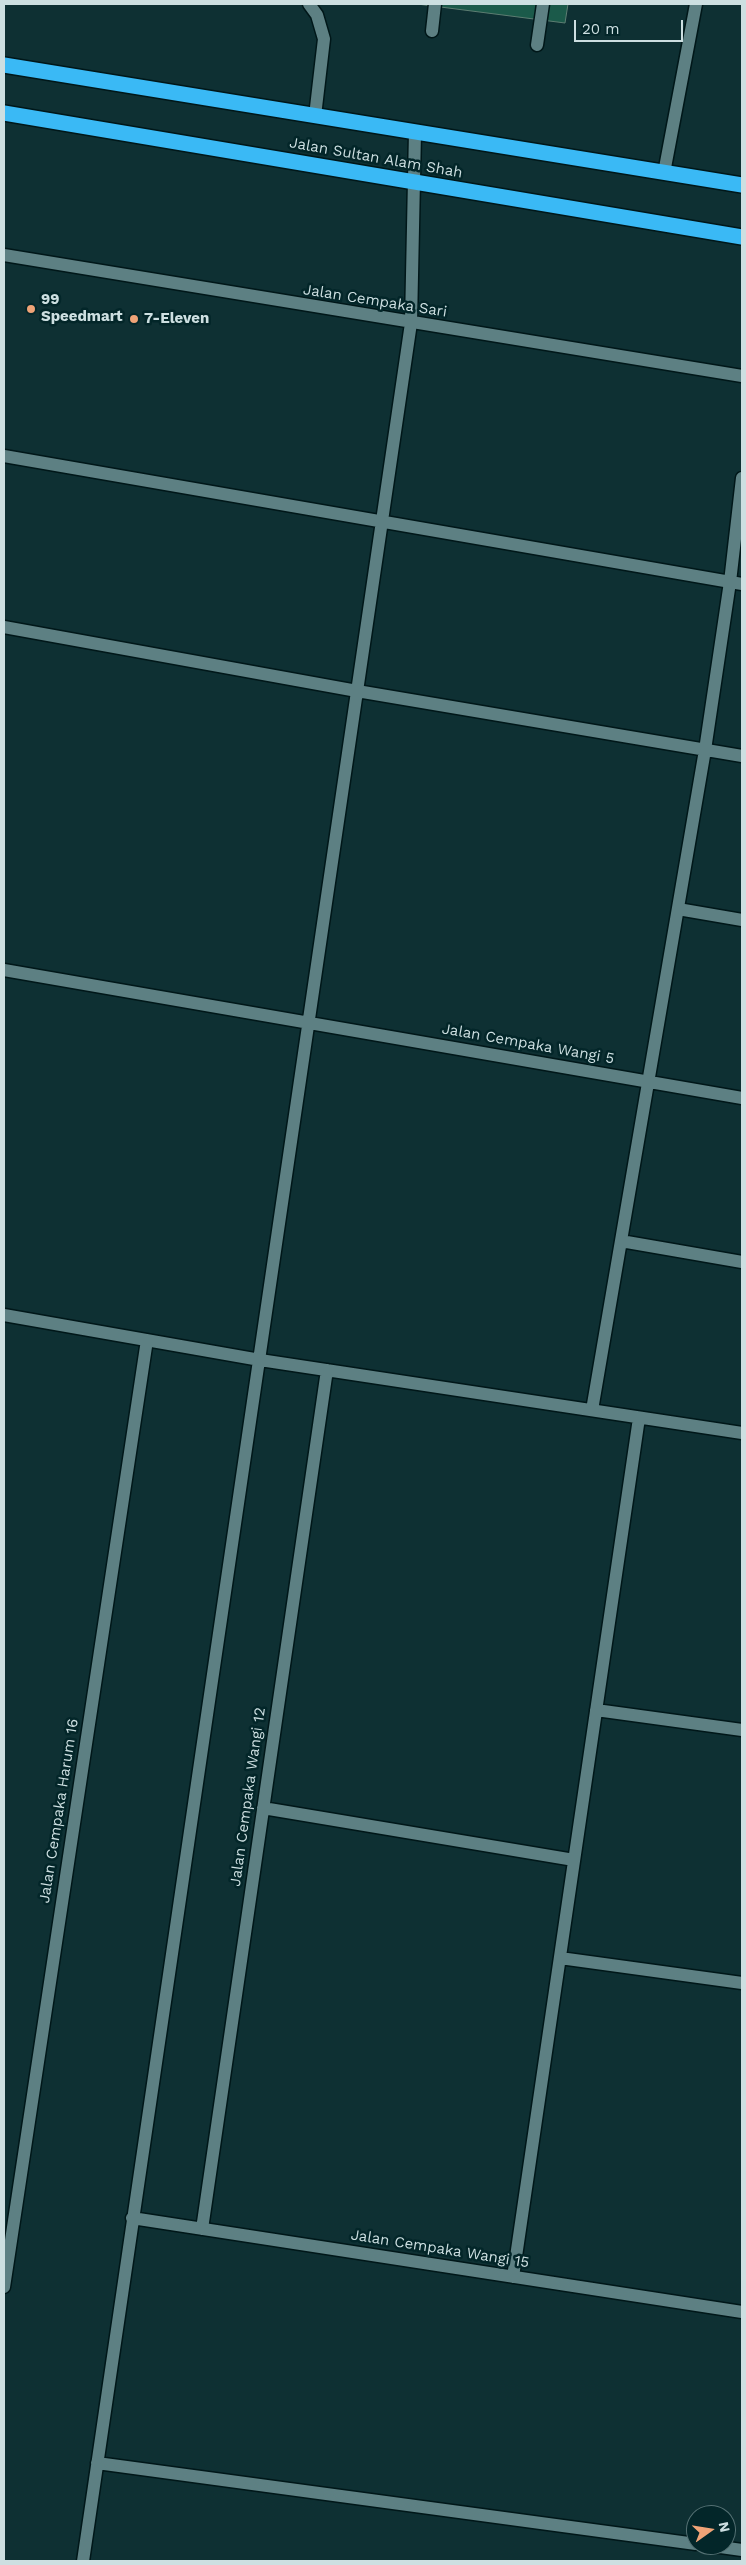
<!DOCTYPE html>
<style>
body{margin:0}
#map{position:relative;width:746px;height:2565px;overflow:hidden;background:#0e3033;font-family:"Work Sans",sans-serif}
canvas{display:block}
.frame{position:absolute;inset:0;border:5px solid #cddfe1;pointer-events:none}
.north{position:absolute;left:686px;top:2505px;width:50px;height:50px;box-sizing:border-box;background:#032629;border:1px solid #547073;border-radius:50%;rotate:77deg;font-size:14px;font-weight:700;line-height:20px;text-align:center;color:#cddfe1}
.north::after{content:'';display:block;margin:auto;width:18px;height:22px;background:#efa377;clip-path:polygon(50% 0,100% 100%,50% 72%,0 100%)}
.scale{position:absolute;left:574px;top:20px;width:109px;height:22px;box-sizing:border-box;border:2px solid #cddfe1;border-top:0;padding-left:6px;font-size:15px;line-height:18px;white-space:nowrap;color:#cddfe1;-webkit-text-stroke:4px #032629;paint-order:stroke}
</style>
<div id="map">
<canvas width="746" height="2565"></canvas>
<div class="frame"></div>
<div class="north">N</div>
<div class="scale">20 m</div>
</div>
<script>
const g = document.querySelector('canvas').getContext('2d');
g.lineJoin = 'round';
function fill(path, color) { g.fillStyle = color; g.fill(path, 'evenodd'); }
const poly = rows => new Path2D(rows.map(r => 'M' + r).join(''));
function trace(path, color, width, dash) { g.strokeStyle = color; g.lineWidth = width; g.lineCap = dash ? 'butt' : 'round'; g.setLineDash(dash || []); g.stroke(path); }
function label(font, color, halo, rows, align = 'center') {
  g.font = font + ' "Work Sans",sans-serif'; g.lineWidth = 5; g.setLineDash([]); g.textBaseline = 'middle'; g.strokeStyle = halo; g.fillStyle = color; for (const [text, x, y, turn = 0] of rows) {
    g.save(); g.translate(x, y); g.rotate((+turn || 0) * Math.PI / 180); g.textAlign = isNaN(turn) ? turn : align; if (halo) g.strokeText(text, 0, 0); g.fillText(text, 0, 0); g.restore();
  }
}
const building = poly([
 [417,4,568,4,565,23,417,4]
]);
fill(building, '#1b5a4a');
trace(building, '#5d7d72', 1);
const minor = poly([
 [309,4,317,15,324,39,315,116],
 [432,31,435,4],
 [537,45,543,4],
 [664,173,696,4],
 [4,255,742,376],
 [4,456,742,584],
 [4,627,357,691,742,756],
 [678,909,742,920],
 [4,970,742,1098],
 [621,1241,742,1262],
 [4,1315,260,1360,742,1433],
 [592,1410,705,750,730,582,742,478],
 [596,1710,742,1730],
 [263,1808,574,1860],
 [560,1958,742,1983],
 [132,2218,742,2312],
 [202,2229,327,1370],
 [513,2277,639,1418],
 [4,2287,147,1340],
 [97,2463,696,2544],
 [706,2545,742,2550],
 [83,2561,411,323,415,132]
]);
const highway = poly([
 [4,65,742,185],
 [4,113,742,237]
]);
trace(minor, '#001719', 15);
trace(highway, '#001719', 18);
trace(minor, '#5d8083', 12);
trace(highway, '#3ab9f5', 15);
for (const [x, y, r, color] of [
 [31,309,5,"#efa377"],
 [134,319,5,"#efa377"]
]) { const dot = new Path2D(); dot.arc(x, y, r, 0, 2 * Math.PI); g.fillStyle = color; g.fill(dot); trace(dot, '#032629', 2); }
label('15px', '#cddfe1', '#032629', [
 ["Jalan Sultan Alam Shah",376,158,10],
 ["Jalan Cempaka Sari",375,301,9],
 ["Jalan Cempaka Wangi 5",528,1044,10],
 ["Jalan Cempaka Wangi 12",248,1797,-82],
 ["Jalan Cempaka Harum 16",59,1811,-81],
 ["Jalan Cempaka Wangi 15",440,2249,9]
]);
label('bold 15px', '#cddfe1', '#032629', [
 ["99",41,300],
 ["Speedmart",41,317],
 ["7-Eleven",144,319]
], 'left');
</script>
